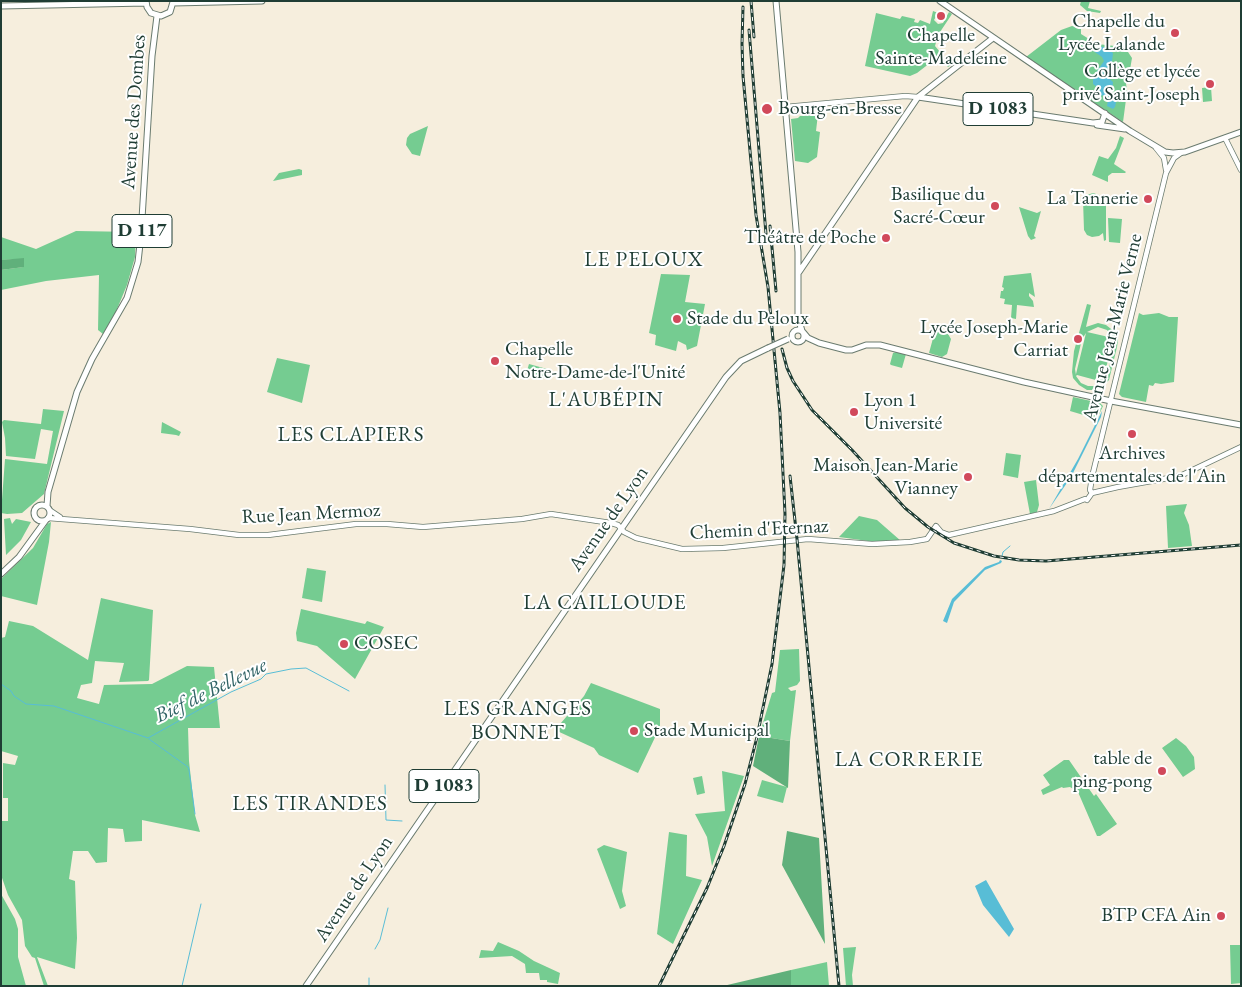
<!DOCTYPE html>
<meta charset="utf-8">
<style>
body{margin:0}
#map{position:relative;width:1242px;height:987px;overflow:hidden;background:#f6eedd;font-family:"EB Garamond",serif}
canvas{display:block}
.frame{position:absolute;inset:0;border:2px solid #1f3d34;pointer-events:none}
</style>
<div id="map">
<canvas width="1242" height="987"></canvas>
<div class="frame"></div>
</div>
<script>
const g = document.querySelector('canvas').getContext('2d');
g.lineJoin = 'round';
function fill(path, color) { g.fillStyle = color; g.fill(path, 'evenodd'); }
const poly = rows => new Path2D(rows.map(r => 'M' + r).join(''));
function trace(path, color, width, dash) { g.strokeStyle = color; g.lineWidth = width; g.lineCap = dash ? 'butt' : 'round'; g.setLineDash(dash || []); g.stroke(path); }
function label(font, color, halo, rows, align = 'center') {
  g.font = font + ' "EB Garamond",serif'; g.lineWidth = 4; g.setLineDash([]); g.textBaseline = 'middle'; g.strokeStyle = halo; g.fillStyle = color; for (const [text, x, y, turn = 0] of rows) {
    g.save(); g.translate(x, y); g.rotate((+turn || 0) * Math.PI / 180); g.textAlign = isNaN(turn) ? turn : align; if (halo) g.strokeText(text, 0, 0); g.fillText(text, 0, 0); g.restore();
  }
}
fill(poly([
 [1081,1,1090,1,1088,8,1101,11,1100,13,1087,11,1080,5],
 [933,11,938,13,934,20,938,24,943,23,949,12,952,14,938,35,935,46,951,65,948,67,939,56,917,73,910,76,865,66,876,13,900,19,902,16,915,19,914,22,918,23,920,20,930,24],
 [1072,26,1081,28,1081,34,1097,44,1115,46,1128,44,1128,52,1132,58,1128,81,1126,83,1127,92,1123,122,1026,57,1061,30],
 [1211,87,1212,101,1203,102,1202,88],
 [818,114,816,131,820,132,817,157,808,163,795,161,791,119,798,118,800,116],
 [428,126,420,156,412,154,406,145,407,138,410,134],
 [1120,136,1124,138,1114,164,1126,172,1125,173,1112,173,1108,176,1108,182,1092,175,1099,156,1108,159,1116,148],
 [299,169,302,170,302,175,273,181,279,173],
 [1093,193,1099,195,1106,202,1106,240,1104,241,1103,233,1099,236,1092,237,1087,235,1084,230,1083,200,1087,195],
 [1019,207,1037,213,1041,211,1034,236,1036,238,1031,240,1028,236],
 [1108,218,1122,219,1120,243,1109,242],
 [76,231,136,232,135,257,127,285,115,314,103,334,98,330,99,275,46,281,1,290,1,270,23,267,24,259,1,260,1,237,36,249],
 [1031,273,1035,297,1029,293,1029,296,1033,301,1034,307,1017,305,1016,319,1011,318,1012,305,1004,304,1005,299,1000,298,1001,291,1003,291,1004,288,1002,287,1004,276],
 [661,274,690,275,685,302,705,304,697,346,687,350,686,345,678,341,676,351,655,345,656,335,649,333],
 [1087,304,1091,305,1086,327,1098,323,1106,325,1115,332,1118,340,1117,347,1109,380,1102,387,1093,390,1087,390,1079,385,1073,378,1072,372,1074,351],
 [1098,327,1107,330,1113,338,1087,332],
 [1086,333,1076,374,1076,375,1075,369,1082,339],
 [1113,339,1114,346,1107,376,1103,381],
 [1076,376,1077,375,1103,382,1096,386,1088,386,1081,383],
 [1139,313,1143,315,1159,313,1169,317,1178,317,1174,382,1161,384,1155,383,1153,386,1149,385,1146,402,1122,397,1119,394],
 [935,331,948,334,951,339,947,354,942,357,929,353],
 [896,352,906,354,902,368,891,365,890,364,893,353],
 [277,358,310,365,302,403,267,392],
 [529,364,547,369,543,379,526,374],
 [1073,397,1100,403,1103,406,1097,419,1070,411],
 [43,409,64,411,44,494,22,513,7,514,1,513,5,459,47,464,53,431,41,429,35,459,6,456,5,438,2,422,4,420,41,424],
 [162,422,181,432,179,436,176,435,161,433],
 [1006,453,1021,455,1018,478,1003,475],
 [1036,480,1039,505,1037,512,1030,514,1024,482],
 [1187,504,1184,513,1189,525,1192,546,1168,548,1166,506],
 [859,516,877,520,901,541,868,541,839,537],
 [10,518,12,524,16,519,31,522,21,540,6,555,4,519],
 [51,522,49,542,37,605,1,596,1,579,33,548,47,524],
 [307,568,326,571,322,602,302,598],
 [101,598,153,610,149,680,148,681,119,682,124,663,95,661,92,683,81,685,77,698,99,704,104,685,152,684,187,666,214,667,220,728,188,728,189,761,195,815,200,832,142,820,142,841,125,842,123,829,108,828,107,862,96,863,88,851,73,851,69,879,75,881,77,938,75,969,37,957,48,986,44,986,35,958,32,957,25,946,22,920,8,895,1,875,1,821,8,821,8,798,3,798,3,763,15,765,18,756,1,751,1,638,5,637,9,621,33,626,88,660],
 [301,609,365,624,367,621,384,627,355,679,317,646,297,641,296,633],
 [799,649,800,681,797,685,788,688,791,691,796,690,790,741,759,736,772,693,775,692,780,650],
 [591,683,660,709,660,727,638,773,599,755,594,748,555,730,584,696],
 [1176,738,1186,746,1194,757,1195,769,1183,777,1162,748],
 [1064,760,1069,760,1094,796,1096,794,1117,824,1100,836,1097,836,1078,792,1070,787,1063,788,1062,787,1043,795,1041,790,1050,785,1043,775],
 [722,771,744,776,712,866,707,837,695,814,725,811],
 [702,776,705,793,697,795,693,778],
 [762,780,787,787,783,803,757,796],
 [669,832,687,835,686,876,702,880,673,944,657,934],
 [604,845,627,852,622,891,626,906,620,909,597,849],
 [1,894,15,919,18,929,18,957,26,986,1,986],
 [498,942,519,951,534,961,560,973,558,984,547,982,547,980,540,980,539,973,526,973,525,964,512,956,479,958,481,950,493,951],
 [1230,945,1241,945,1241,983,1231,984],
 [856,947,852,975,853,986,846,986,843,948],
 [827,962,829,986,791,986,791,970]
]), '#75cc91');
fill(poly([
 [24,258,24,267,1,270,1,260],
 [759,736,790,741,788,788,753,766],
 [787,831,819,838,825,944,782,865],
 [791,970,791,986,723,986]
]), '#60b07b');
fill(poly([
 [1094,46,1104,47,1113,53,1112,62,1103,73,1113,82,1112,93,1117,98,1115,107,1113,109,1107,106,1109,95,1096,96,1093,93,1094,91,1098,88,1093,84,1093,77,1104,61,1102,57,1089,48],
 [1102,411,1101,417,1071,477,1049,509,1078,459],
 [1000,560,1002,561,1001,563,985,570,954,602,947,623,943,621,952,599,985,567,999,562],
 [986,880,1014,929,1009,937,983,905,975,886]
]), '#58bdd6');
trace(poly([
 [1002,556,1003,552,1010,546],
 [1,684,11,691,14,696,26,704,54,706,148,738,231,692,261,679,266,674,291,669,306,668,349,691],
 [149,739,188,767,189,770,195,814],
 [385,785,386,820,402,821],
 [375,949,380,940,388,908],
 [182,986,201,904],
 [369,986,369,978]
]), '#58bdd6', 1);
const secondary = poly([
 [785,107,905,96,918,97],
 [1225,138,1241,170],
 [1156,148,1164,158,1166,170],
 [1092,493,1118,487,1180,476,1241,447],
 [1087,500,1092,493,1090,490,1092,477,1166,173,1174,158,1181,153],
 [51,511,60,517],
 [48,518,190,529,239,535,268,535,356,524,387,524,423,527,522,519,551,514,611,523,618,525,624,532,636,538,682,549,723,548,808,539,872,544,910,542,927,539,936,526,941,532,949,535,1054,511,1085,499]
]);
const primary = poly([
 [146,1,147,7,151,13,161,16,170,12,173,2],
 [776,1,798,252,798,317,802,331],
 [940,1,1130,131,1165,152,1173,153,1185,152,1241,132],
 [173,3,262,1],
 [1,6,146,3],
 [918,97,1093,123,1102,122,1105,113],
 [1097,125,1125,129],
 [799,272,918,97,993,38],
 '792 336a6 6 0 1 1 12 0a6 6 0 1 1-12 0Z',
 [803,332,808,338,819,343,846,350,852,350,866,345,880,345,1024,382,1111,401,1241,425],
 '34 513a8 8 0 1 1 16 0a8 8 0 1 1-16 0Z',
 [47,506,48,492,77,392,92,359,127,298,138,262,141,235,152,56,157,16],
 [1,574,19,557,46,520],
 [306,986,726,377,741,361,768,348]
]);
trace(secondary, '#6a7b6f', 6);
trace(primary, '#6a7b6f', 7);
trace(secondary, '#fff', 4.5);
trace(primary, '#fff', 5);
const rail = poly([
 [751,1,754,37],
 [749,30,766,234],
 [770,226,776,291],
 [782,349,787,368,793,381,812,410,852,450,905,508,928,527,954,543,994,556,1019,560,1046,561,1241,545],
 [790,476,797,539,839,986],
 [659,986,707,888,724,846,745,784,757,737,772,664,784,565,785,514,780,413,768,287,756,215,743,76,742,44,743,7]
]);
trace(rail, '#1f3d34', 3);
trace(rail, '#fff', 1, [4]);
const primaryBridge = poly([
 [768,348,788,339]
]);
trace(primaryBridge, '#6a7b6f', 7, []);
trace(primaryBridge, '#fff', 5);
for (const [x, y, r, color] of [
 [941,16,5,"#d1495b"],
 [1175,33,5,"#d1495b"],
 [1210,84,5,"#d1495b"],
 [767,109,6,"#d1495b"],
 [1148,199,5,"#d1495b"],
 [995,206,5,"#d1495b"],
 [886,238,5,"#d1495b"],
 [677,319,5,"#d1495b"],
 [1078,339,5,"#d1495b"],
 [495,361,5,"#d1495b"],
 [854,412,5,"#d1495b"],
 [1132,434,5,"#d1495b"],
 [968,477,5,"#d1495b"],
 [344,644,5,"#d1495b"],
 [634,731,5,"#d1495b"],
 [1162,771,5,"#d1495b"],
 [1221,916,5,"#d1495b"]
]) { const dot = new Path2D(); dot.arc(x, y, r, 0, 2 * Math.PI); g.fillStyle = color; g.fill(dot); trace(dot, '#fff', 2); }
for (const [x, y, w] of [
 [998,109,70],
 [142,231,60],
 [444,786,70]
]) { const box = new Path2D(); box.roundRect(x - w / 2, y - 16.5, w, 33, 4); g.fillStyle = '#fff'; g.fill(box); trace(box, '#1f3d34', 1); }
label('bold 19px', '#1f3d34', null, [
 ["D 1083",998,109],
 ["D 117",142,231],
 ["D 1083",444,786]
]);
label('20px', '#1f3d34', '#fff', [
 ["Chapelle du",1165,22],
 ["Lycée Lalande",1165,45],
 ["Chapelle",941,36,"center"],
 ["Sainte-Madeleine",941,59,"center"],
 ["Collège et lycée",1200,72],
 ["privé Saint-Joseph",1200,95],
 ["Bourg-en-Bresse",778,109,"left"],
 ["Basilique du",985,195],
 ["Sacré-Cœur",985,218],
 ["La Tannerie",1138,199],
 ["Théâtre de Poche",876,238],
 ["Stade du Peloux",687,319,"left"],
 ["Lycée Joseph-Marie",1068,328],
 ["Carriat",1068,351],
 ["Chapelle",505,350,"left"],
 ["Notre-Dame-de-l'Unité",505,373,"left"],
 ["Lyon 1",864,401,"left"],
 ["Université",864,424,"left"],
 ["Archives",1132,454,"center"],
 ["départementales de l'Ain",1132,477,"center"],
 ["Maison Jean-Marie",958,466],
 ["Vianney",958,489],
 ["COSEC",354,644,"left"],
 ["Stade Municipal",644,731,"left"],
 ["table de",1152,759],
 ["ping-pong",1152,782],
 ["BTP CFA Ain",1211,916]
], 'right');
label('20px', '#1f3d34', '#fff', [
 ["Avenue des Dombes",134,112,-86],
 ["Avenue Jean-Marie Verne",1113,328,-76],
 ["Rue Jean Mermoz",311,514,-3],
 ["Avenue de Lyon",609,519,-55],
 ["Chemin d'Eternaz",759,530,-3],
 ["Avenue de Lyon",354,889,-56]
]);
g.letterSpacing = '1px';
label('21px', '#1f3d34', '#fff', [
 ["LE PELOUX",644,260],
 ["L'AUBÉPIN",606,400],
 ["LES CLAPIERS",351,435],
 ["LA CAILLOUDE",605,603],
 ["LES GRANGES",518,709],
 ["BONNET",518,733],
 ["LA CORRERIE",909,760],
 ["LES TIRANDES",310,804]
]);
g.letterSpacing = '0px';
label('italic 21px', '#306365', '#fff', [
 ["Bief de Bellevue",211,691,-26]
]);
</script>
